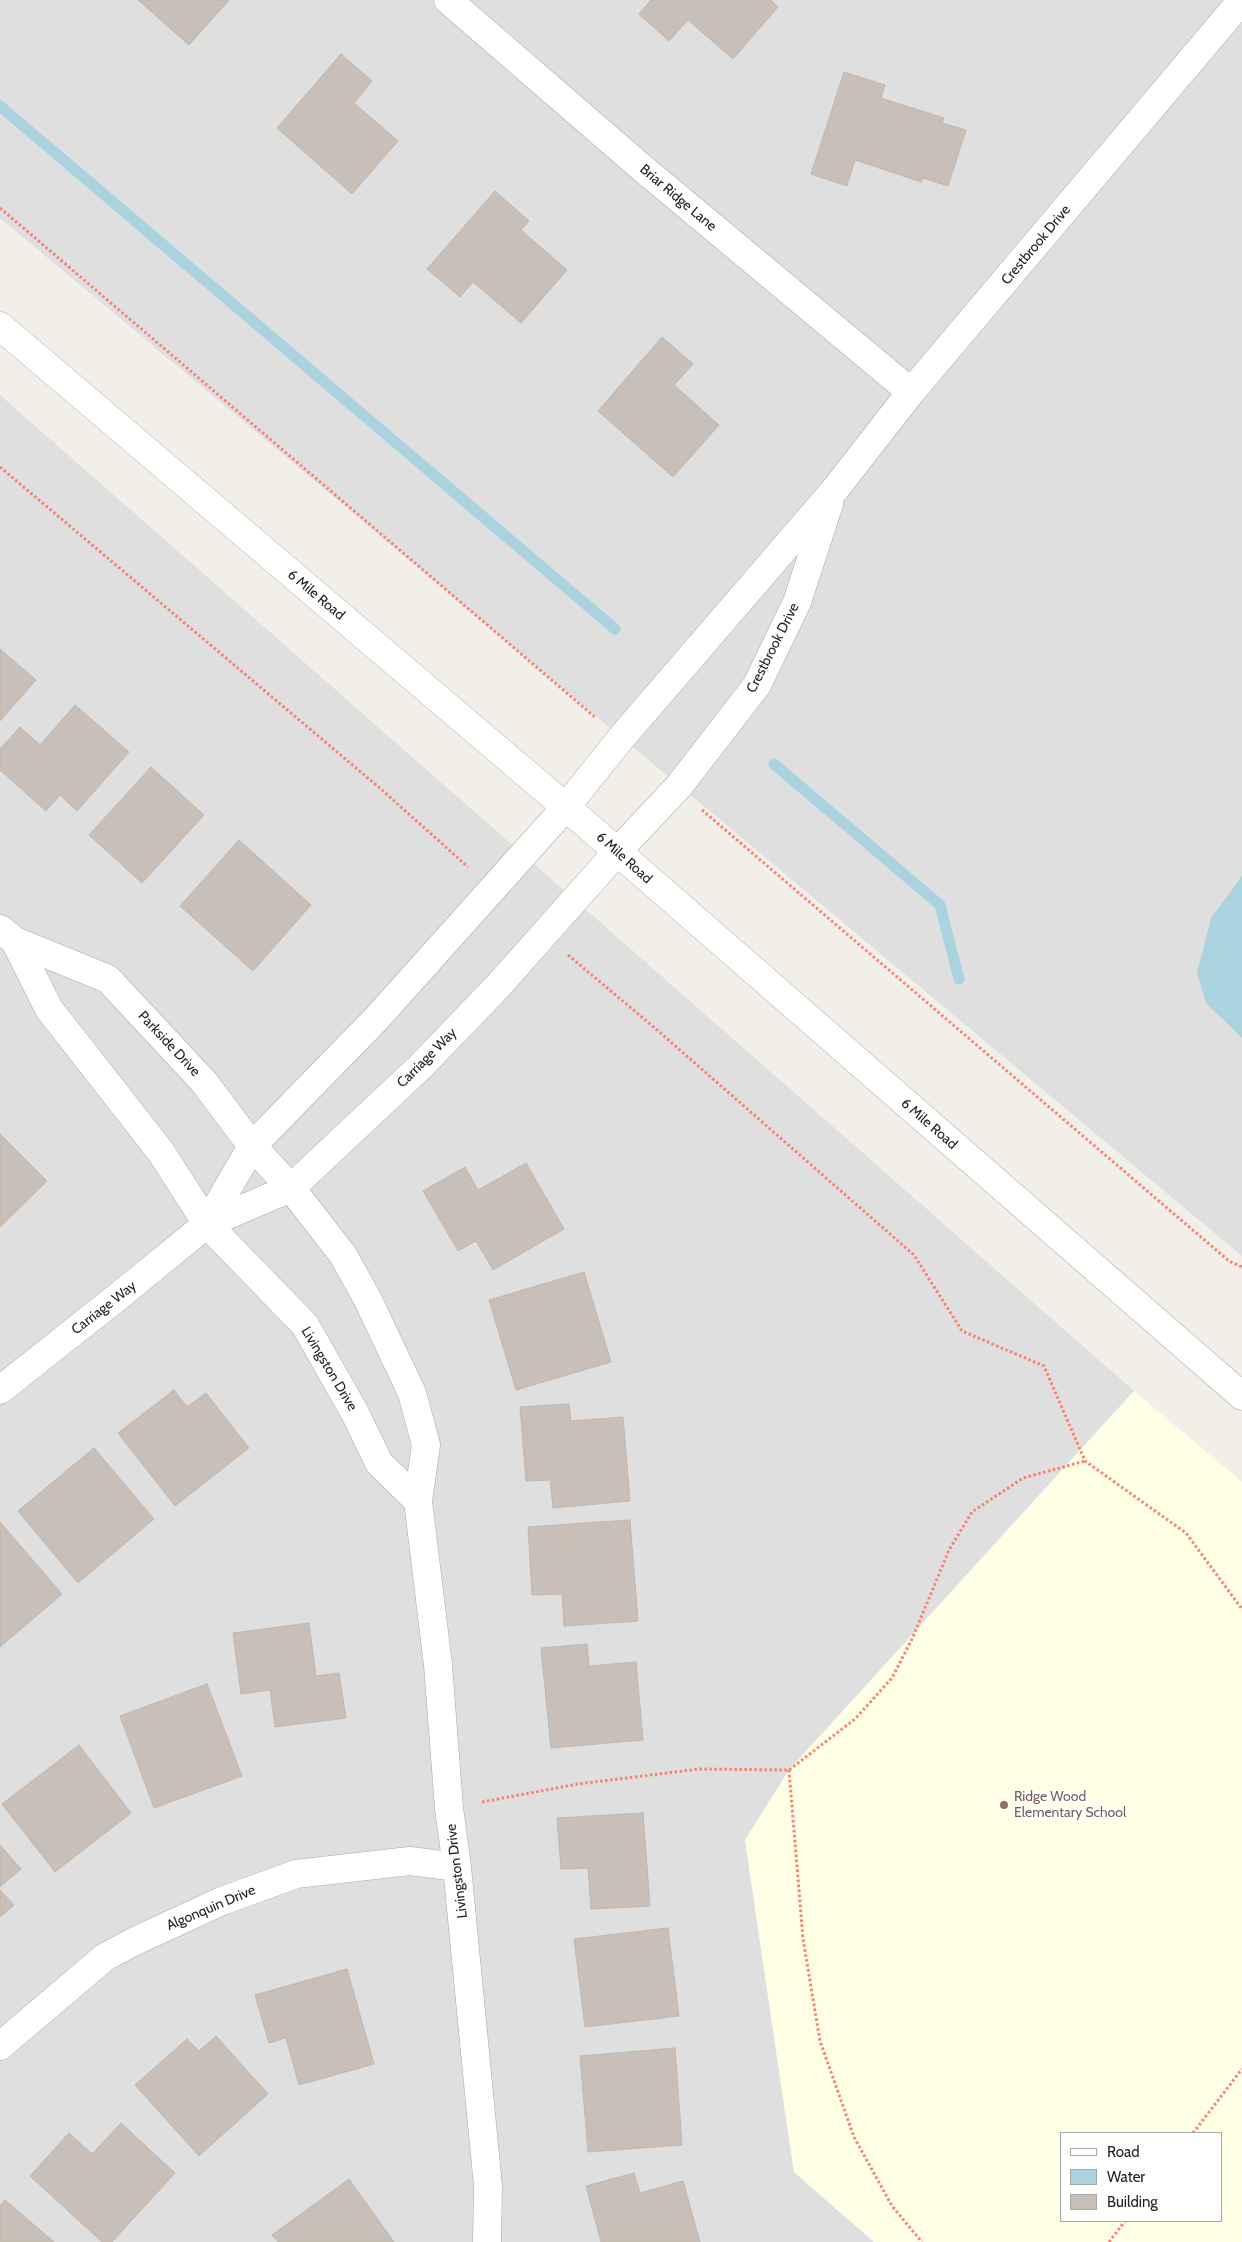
<!DOCTYPE html>
<style>
body{margin:0}
#map{position:relative;width:1242px;height:2242px;overflow:hidden;background:#f2efe9;font-family:Cabin,sans-serif}
canvas{display:block}
.legend{position:absolute;left:1060px;top:2132px;width:162px;height:90px;box-sizing:border-box;background:#fff;border:1px solid #a7a7a7;margin:0;padding:6px 9px;list-style:none;font-size:15px;color:#222}
.legend li{display:flex;align-items:center;gap:10px;height:25px}
.legend b{width:25px;border:1px solid #a7a7a7}
</style>
<div id="map">
<canvas width="1242" height="2242"></canvas>
<ul class="legend">
<li><b style="height:6px;background:#fff"></b>Road</li>
<li><b style="height:14px;background:#aad3df"></b>Water</li>
<li><b style="height:14px;background:#c7bfb8"></b>Building</li>
</ul>
</div>
<script>
const g = document.querySelector('canvas').getContext('2d');
g.lineJoin = 'round';
function fill(path, color) { g.fillStyle = color; g.fill(path, 'evenodd'); }
const poly = rows => new Path2D(rows.map(r => 'M' + r).join(''));
function trace(path, color, width, dash) { g.strokeStyle = color; g.lineWidth = width; g.lineCap = dash ? 'butt' : 'round'; g.setLineDash(dash || []); g.stroke(path); }
function label(font, color, halo, rows, align = 'center') {
  g.font = font + ' Cabin,sans-serif'; g.lineWidth = 4; g.setLineDash([]); g.textBaseline = 'middle'; g.strokeStyle = halo; g.fillStyle = color; for (const [text, x, y, turn = 0] of rows) {
    g.save(); g.translate(x, y); g.rotate((+turn || 0) * Math.PI / 180); g.textAlign = isNaN(turn) ? turn : align; if (halo) g.strokeText(text, 0, 0); g.fillText(text, 0, 0); g.restore();
  }
}
fill(poly([
 [0,0,1242,0,1242,1256,0,218],
 [0,395,1134,1391,789,1770,745,1840,794,2172,874,2242,0,2242]
]), '#e0dfdf');
fill(poly([
 [1134,1391,1242,1482,1242,2242,874,2242,794,2172,745,1840,789,1770],
 [1061,2133,1221,2133,1221,2221,1061,2221]
]), '#ffffe5');
fill(poly([
 [1242,876,1242,1038,1206,1003,1197,973,1211,918]
]), '#aad3df');
trace(poly([
 [0,106,615,629],
 [774,764,940,905,959,979]
]), '#aad3df', 11);
const building = poly([
 [138,0,229,0,189,45,138,0],
 [651,0,771,0,778,7,733,59,688,20,669,41,639,14,651,0],
 [341,54,372,81,354,103,398,141,352,194,277,128,341,54],
 [844,72,885,85,881,98,944,118,942,123,966,130,948,186,923,178,921,182,855,160,847,186,811,174,844,72],
 [495,191,529,221,521,230,567,270,521,323,473,282,460,297,427,269,495,191],
 [662,337,693,364,674,385,719,425,673,477,598,411,662,337],
 [0,649,36,680,0,721,0,649],
 [75,705,129,752,77,811,60,795,46,811,0,770,0,749,20,727,40,745,75,705],
 [151,767,204,815,142,883,89,835,151,767],
 [239,840,311,905,253,971,180,906,239,840],
 [0,1134,47,1181,0,1227,0,1134],
 [526,1163,564,1229,493,1270,476,1241,458,1251,423,1191,465,1167,478,1190,526,1163],
 [584,1272,611,1362,516,1390,489,1300,584,1272],
 [174,1390,187,1407,206,1393,249,1448,175,1506,118,1433,174,1390],
 [569,1404,571,1421,623,1417,630,1501,553,1508,550,1480,526,1481,520,1407,569,1404],
 [94,1448,154,1519,78,1583,18,1511,94,1448],
 [630,1520,638,1621,564,1626,562,1594,532,1595,528,1527,630,1520],
 [0,1522,62,1594,0,1647,0,1522],
 [309,1623,316,1676,339,1673,346,1718,275,1727,270,1690,241,1694,233,1633,309,1623],
 [587,1644,589,1666,636,1662,643,1740,551,1748,541,1648,587,1644],
 [207,1684,242,1776,154,1808,120,1716,207,1684],
 [79,1745,131,1813,55,1872,2,1804,79,1745],
 [643,1813,650,1906,591,1909,588,1868,561,1869,557,1818,643,1813],
 [0,1845,21,1869,0,1887,0,1845],
 [0,1890,14,1905,0,1917,0,1890],
 [668,1928,679,2016,585,2027,574,1939,668,1928],
 [347,1969,374,2064,299,2085,286,2038,269,2043,255,1995,347,1969],
 [216,2036,268,2094,199,2156,135,2085,187,2039,199,2051,216,2036],
 [675,2048,682,2145,588,2152,580,2056,675,2048],
 [121,2123,175,2173,112,2242,102,2242,30,2176,69,2133,92,2154,121,2123],
 [634,2173,640,2193,683,2181,700,2242,601,2242,586,2186,634,2173],
 [349,2179,394,2242,278,2242,272,2235,349,2179],
 [5,2200,54,2242,0,2242,0,2206,5,2200]
]);
fill(building, '#c7bfb8');
trace(building, '#c4b6ab', 1);
const minor = poly([
 [448,0,641,167,911,392],
 [0,929,15,941,108,979,204,1082,252,1146,291,1188,343,1255,367,1298,412,1393,426,1445,418,1501,438,1665,449,1808,457,1867,488,2186,487,2242],
 [15,941,49,1009,161,1152,207,1224,305,1325,355,1413,379,1463,418,1501],
 [207,1224,252,1146,377,1018,565,808,622,737,833,492,911,392,1242,0],
 [0,1390,120,1295,207,1224,291,1188,421,1066,499,985,617,852,679,786,757,685,797,602,829,504],
 [0,2046,105,1957,135,1941,222,1901,296,1874,410,1861,457,1867]
]);
const tertiary = poly([
 [0,326,588,826,1242,1396]
]);
trace(minor, '#a9a9a9', 29);
trace(tertiary, '#a9a9a9', 29);
trace(poly([
 [0,208,596,718],
 [0,467,382,790,468,867],
 [702,810,1229,1261,1242,1267],
 [568,955,656,1029,914,1255,962,1331,1044,1366,1085,1461,1186,1533,1242,1609],
 [789,1770,803,1939,820,2041,854,2137,892,2206,922,2242],
 [482,1802,578,1784,699,1769,789,1770,855,1719,892,1678,913,1637,949,1550,972,1512,1023,1478,1085,1461],
 [1193,2133,1242,2069],
 [1109,2242,1125,2221]
]), '#fa8072', 3, [2.5, 2.5]);
trace(minor, '#fff', 28);
trace(tertiary, '#fff', 28);
for (const [x, y, r, color] of [
 [1004,1805,5,"#8d6e63"]
]) { const dot = new Path2D(); dot.arc(x, y, r, 0, 2 * Math.PI); g.fillStyle = color; g.fill(dot); trace(dot, '#fff', 2); }
label('14px', '#222', '#fff', [
 ["Briar Ridge Lane",678,198,40],
 ["Crestbrook Drive",1036,245,-50],
 ["6 Mile Road",316,595,40],
 ["Crestbrook Drive",773,648,-63],
 ["6 Mile Road",624,858,42],
 ["Parkside Drive",169,1044,47],
 ["Carriage Way",427,1058,-45],
 ["6 Mile Road",929,1124,41],
 ["Carriage Way",104,1308,-38],
 ["Livingston Drive",329,1369,59],
 ["Livingston Drive",457,1871,-97],
 ["Algonquin Drive",211,1908,-23]
]);
label('14px', '#785e54', '#fff', [
 ["Ridge Wood",1014,1797],
 ["Elementary School",1014,1813]
], 'left');
</script>
